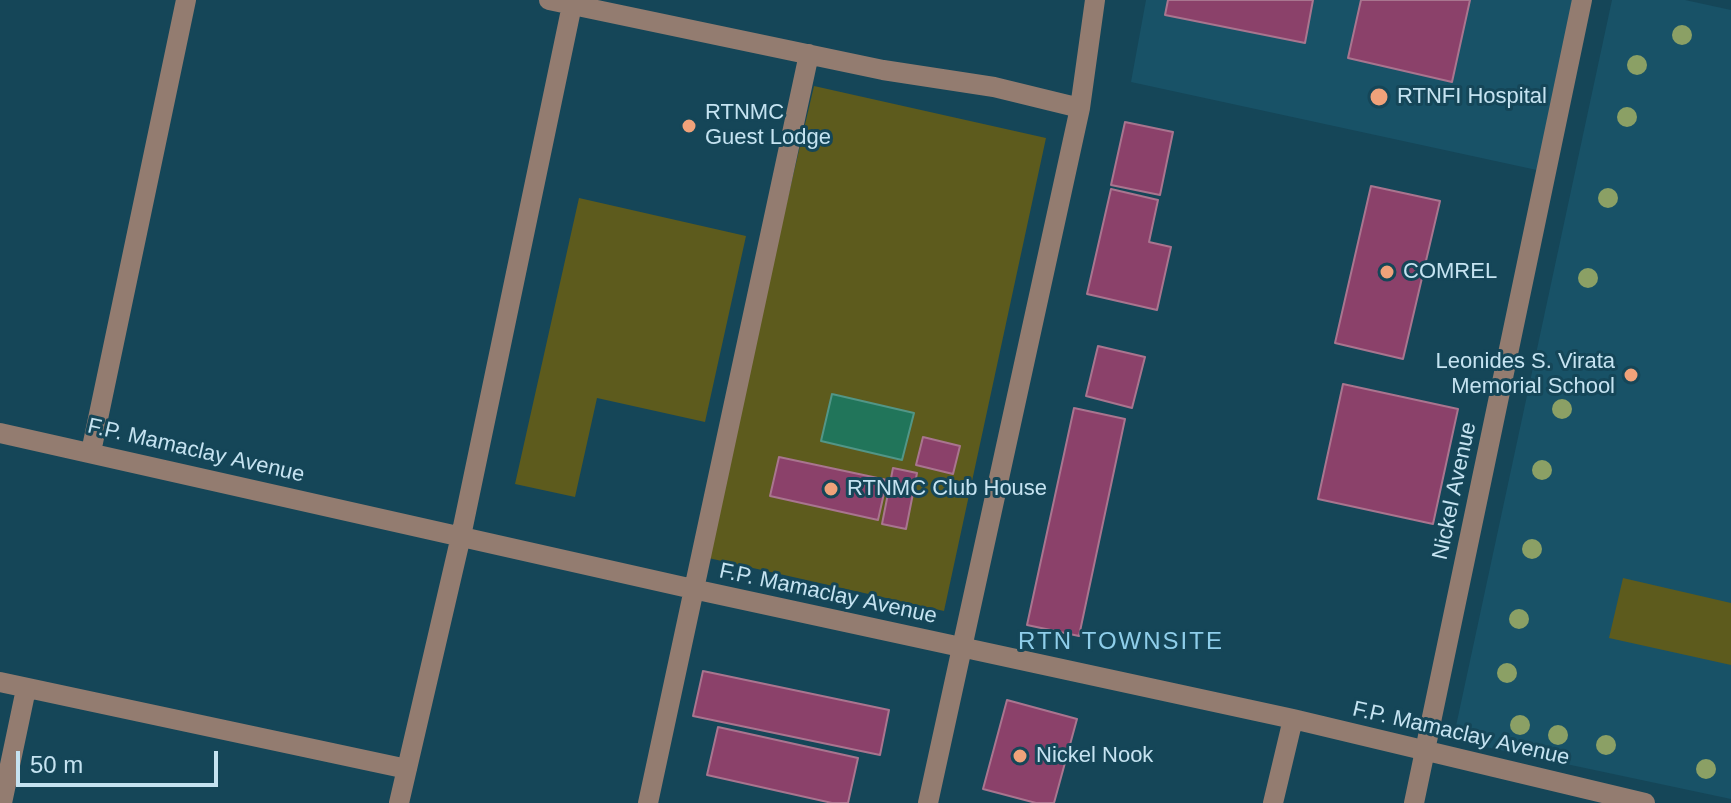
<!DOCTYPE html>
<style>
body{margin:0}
#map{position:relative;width:1731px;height:803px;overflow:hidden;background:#154658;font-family:Helvetica,sans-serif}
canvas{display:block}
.scale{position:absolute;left:16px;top:751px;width:202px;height:36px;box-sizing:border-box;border:4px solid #c5e3f1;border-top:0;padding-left:10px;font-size:24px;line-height:28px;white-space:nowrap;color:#c5e3f1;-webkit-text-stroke:6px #154658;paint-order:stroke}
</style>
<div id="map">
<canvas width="1731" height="803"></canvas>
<div class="scale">50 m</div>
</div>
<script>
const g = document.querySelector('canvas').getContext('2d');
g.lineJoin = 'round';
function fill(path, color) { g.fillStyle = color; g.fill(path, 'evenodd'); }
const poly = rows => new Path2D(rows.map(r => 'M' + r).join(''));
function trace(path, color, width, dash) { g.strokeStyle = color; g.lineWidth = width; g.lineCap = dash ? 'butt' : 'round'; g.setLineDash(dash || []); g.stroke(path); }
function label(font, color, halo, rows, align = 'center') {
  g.font = font + ' Helvetica,sans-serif'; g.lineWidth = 6; g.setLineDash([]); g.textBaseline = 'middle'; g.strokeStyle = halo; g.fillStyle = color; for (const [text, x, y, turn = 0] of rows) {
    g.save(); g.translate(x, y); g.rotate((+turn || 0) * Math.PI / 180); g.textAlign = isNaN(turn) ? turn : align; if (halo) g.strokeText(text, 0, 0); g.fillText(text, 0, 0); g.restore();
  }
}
fill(poly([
 [1146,0,1579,0,1546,172,1131,82],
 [1612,0,1685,0,1731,10,1731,799,1453,740]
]), '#185267');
fill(poly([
 [814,86,1046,138,944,611,704,557],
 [579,198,746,236,705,422,597,398,575,497,515,484],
 [1623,578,1731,603,1731,665,1609,638]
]), '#5d5b1d');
const water = poly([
 [832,394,914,413,902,460,821,441,832,394]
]);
fill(water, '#21755a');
trace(water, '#529687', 2);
const building = poly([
 [1168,0,1313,0,1305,43,1165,15,1168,0],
 [1361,0,1470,0,1452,82,1348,58,1361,0],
 [1125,122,1173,132,1160,195,1111,185,1125,122],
 [1371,186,1440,201,1403,359,1335,343,1371,186],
 [1111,189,1158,200,1149,242,1171,247,1157,310,1087,294,1111,189],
 [1098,346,1145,357,1132,408,1086,396,1098,346],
 [1343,384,1458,409,1433,524,1318,499,1343,384],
 [1074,408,1125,419,1079,636,1027,625,1074,408],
 [923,437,960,446,953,474,916,465,923,437],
 [779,457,887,480,878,520,770,496,779,457],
 [893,468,917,473,906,529,882,524,893,468],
 [703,671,889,710,880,755,693,716,703,671],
 [1007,700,1077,719,1054,803,1036,803,983,789,1007,700],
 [718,727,858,758,848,803,832,803,707,775,718,727]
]);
fill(building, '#8b416a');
trace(building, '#a9758f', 2);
trace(poly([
 [549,0,883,70,994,87,1080,108],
 [0,433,693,589,1293,719,1645,803],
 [91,452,186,0],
 [0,682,407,769],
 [2,803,26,689],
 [399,803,461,536,572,5],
 [648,803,809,54],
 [928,803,1080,108,1095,0],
 [1273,803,1293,719],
 [1414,803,1582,0]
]), '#937c70', 20);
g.fillStyle = '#8ba065';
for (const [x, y] of [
 [1682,35],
 [1637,65],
 [1627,117],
 [1608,198],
 [1588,278],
 [1562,409],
 [1542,470],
 [1532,549],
 [1519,619],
 [1507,673],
 [1520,725],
 [1558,735],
 [1606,745],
 [1706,769]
]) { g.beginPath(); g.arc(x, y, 10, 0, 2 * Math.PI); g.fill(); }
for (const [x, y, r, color] of [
 [1379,97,10,"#f0a27a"],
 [689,126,8,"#f0a27a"],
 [1387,272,8,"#f0a27a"],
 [1631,375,8,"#f0a27a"],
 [831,489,8,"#f0a27a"],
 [1020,756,8,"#f0a27a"]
]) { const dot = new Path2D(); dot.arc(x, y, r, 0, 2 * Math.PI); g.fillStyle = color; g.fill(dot); trace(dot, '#154658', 3); }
label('22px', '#c5e3f1', '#154658', [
 ["RTNFI Hospital",1397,97],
 ["RTNMC",705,113],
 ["Guest Lodge",705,138],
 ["COMREL",1403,272],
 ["Leonides S. Virata",1615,362,"right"],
 ["Memorial School",1615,387,"right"],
 ["RTNMC Club House",847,489],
 ["Nickel Nook",1036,756]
], 'left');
label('22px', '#c5e3f1', '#154658', [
 ["F.P. Mamaclay Avenue",196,451,13],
 ["Nickel Avenue",1455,491,-78],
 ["F.P. Mamaclay Avenue",828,594,12],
 ["F.P. Mamaclay Avenue",1461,734,13]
]);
g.letterSpacing = '2px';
label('24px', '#8fceea', '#154658', [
 ["RTN TOWNSITE",1121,642]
]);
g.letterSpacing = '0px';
</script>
